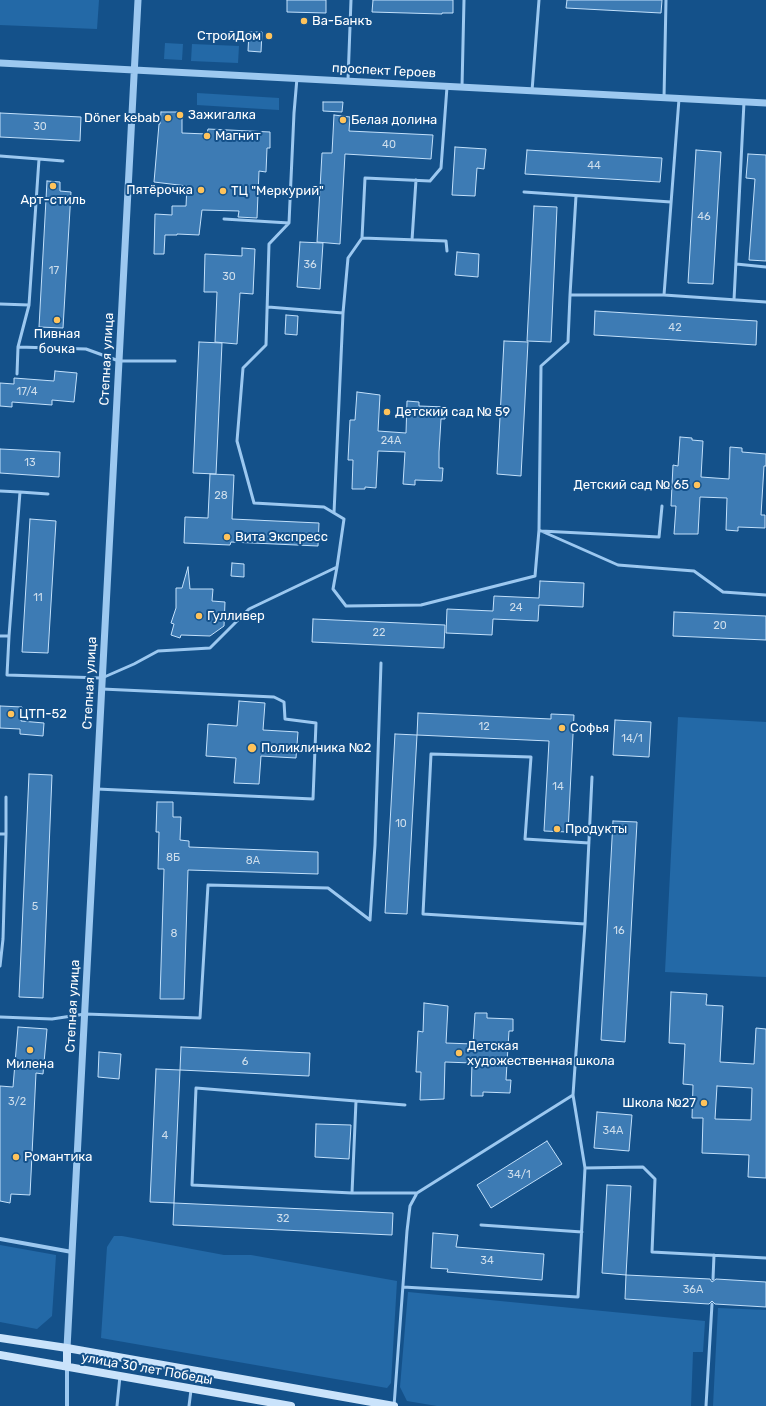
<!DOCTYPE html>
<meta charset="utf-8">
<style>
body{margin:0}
canvas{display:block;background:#14518a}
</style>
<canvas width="766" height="1406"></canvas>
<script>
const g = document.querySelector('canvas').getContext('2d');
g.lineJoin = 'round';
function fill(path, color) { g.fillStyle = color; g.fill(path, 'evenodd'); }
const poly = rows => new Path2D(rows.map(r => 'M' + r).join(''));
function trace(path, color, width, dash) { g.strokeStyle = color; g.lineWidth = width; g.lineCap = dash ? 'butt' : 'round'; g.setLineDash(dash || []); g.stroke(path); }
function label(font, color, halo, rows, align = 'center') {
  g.font = font + ' Rubik,sans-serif'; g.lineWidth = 4; g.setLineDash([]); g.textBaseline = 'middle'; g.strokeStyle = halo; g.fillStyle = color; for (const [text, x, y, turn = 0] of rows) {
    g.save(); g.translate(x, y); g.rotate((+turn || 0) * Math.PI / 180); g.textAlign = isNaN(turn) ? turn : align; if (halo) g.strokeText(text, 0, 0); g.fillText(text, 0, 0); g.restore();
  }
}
fill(poly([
 [0,0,99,0,97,29,0,25],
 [165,43,183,44,182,60,164,59],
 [192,44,239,46,238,63,191,61],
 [197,93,279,98,279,110,197,105],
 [678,717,766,722,766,977,665,972],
 [114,1236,122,1236,224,1255,251,1255,397,1281,391,1383,387,1388,101,1338,107,1247],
 [0,1245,56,1255,52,1316,37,1329,0,1322],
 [408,1292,705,1321,703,1352,693,1352,691,1406,437,1406,407,1401,400,1387],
 [718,1308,766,1310,766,1406,713,1406]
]), '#2369a7');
const building = poly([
 [287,0,326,0,326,13,287,12,287,0],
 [373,0,453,0,453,13,442,13,442,14,372,12,373,0],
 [567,0,662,0,661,13,566,8,567,0],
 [249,32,262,32,261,52,248,51,249,32],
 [323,102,343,102,342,112,323,111,323,102],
 [161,112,182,112,182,133,207,134,208,129,270,132,270,148,267,148,266,172,259,171,257,218,238,217,239,211,202,210,199,235,177,234,177,235,165,235,164,254,154,254,155,214,172,215,172,206,186,206,187,186,154,182,159,124,160,124,161,112],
 [0,113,81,117,80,141,0,137,0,113],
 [334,115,350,117,349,131,433,135,431,159,345,154,340,244,317,242,322,153,332,153,334,115],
 [455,147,486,149,484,169,477,168,475,196,452,195,455,147],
 [527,150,662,158,660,182,525,174,527,150],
 [696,150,721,152,713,284,688,283,696,150],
 [748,154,766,155,766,261,749,260,755,179,746,178,748,154],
 [47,181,60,182,60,191,71,192,63,328,39,327,47,181],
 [534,206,557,207,551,342,527,341,534,206],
 [300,242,323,243,320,289,297,287,300,242],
 [242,248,255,249,253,294,240,293,237,344,215,342,217,292,204,292,205,254,242,256,242,248],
 [457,252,479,254,478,277,455,275,457,252],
 [595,311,757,321,756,345,594,335,595,311],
 [286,315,298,316,297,335,285,334,286,315],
 [504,341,528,342,521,476,497,474,504,341],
 [199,342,222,343,216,474,193,473,199,342],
 [55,371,77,373,74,402,52,400,52,405,12,402,12,407,0,406,0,383,14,384,14,378,54,381,55,371],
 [357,392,380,395,378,431,406,433,407,401,419,402,419,406,446,407,445,419,441,419,439,452,439,468,443,468,442,481,415,480,415,485,403,484,405,452,378,451,376,488,365,487,365,489,352,489,353,460,348,460,350,420,355,420,357,392],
 [680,437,692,438,692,440,703,441,701,477,729,479,730,447,742,448,742,452,766,454,766,466,764,466,761,515,765,515,765,528,738,527,738,531,726,530,727,498,700,497,698,534,674,534,676,506,671,506,673,465,678,466,680,437],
 [0,449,60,452,59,477,0,473,0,449],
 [210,474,234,475,232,519,319,523,318,546,231,542,230,545,184,543,185,517,208,518,210,474],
 [30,519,56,521,48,653,22,652,30,519],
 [232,563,244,564,244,577,231,576,232,563],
 [188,567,190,589,213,589,212,601,225,602,224,626,210,636,181,635,180,638,171,635,174,624,171,623,176,608,176,588,182,588,188,567],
 [540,581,584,583,583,607,539,605,538,621,493,619,492,635,446,633,447,609,493,611,494,596,539,598,540,581],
 [674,612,766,616,766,640,673,636,674,612],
 [313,619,445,625,444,648,312,642,313,619],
 [239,701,265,703,263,730,298,732,296,758,261,756,259,784,234,783,236,758,206,756,208,724,237,726,239,701],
 [0,706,22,707,21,721,44,723,43,736,20,734,20,729,0,728,0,706],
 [418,713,551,719,551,714,574,715,568,832,544,831,549,741,417,735,418,713],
 [615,720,651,722,649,757,613,755,615,720],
 [395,734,417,735,407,914,385,913,395,734],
 [29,774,52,775,43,998,19,997,29,774],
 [157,802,173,802,173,817,181,817,180,840,189,841,189,847,318,852,318,874,188,870,184,999,160,999,164,869,158,869,159,832,156,832,157,802],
 [613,821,637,822,625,1042,601,1040,613,821],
 [671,992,707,994,706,1005,723,1006,720,1062,754,1064,756,1028,766,1029,766,1178,748,1177,749,1155,702,1153,703,1118,692,1118,693,1085,683,1084,685,1044,669,1043,671,992],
 [717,1086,752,1088,751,1120,715,1119,717,1086],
 [424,1003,448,1006,446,1043,473,1044,475,1013,487,1013,487,1018,513,1019,513,1031,509,1031,507,1063,506,1080,511,1080,510,1093,483,1092,483,1096,471,1096,472,1063,445,1062,444,1099,420,1100,421,1072,416,1072,418,1031,423,1032,424,1003],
 [18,1027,47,1029,43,1074,36,1073,30,1195,11,1194,10,1203,0,1201,0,1086,13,1087,18,1027],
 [181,1047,310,1053,309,1076,180,1070,181,1047],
 [99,1052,121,1054,119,1079,98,1077,99,1052],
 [156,1069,180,1070,174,1203,150,1202,156,1069],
 [597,1112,632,1115,629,1151,594,1148,597,1112],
 [316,1124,351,1125,349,1159,315,1157,316,1124],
 [547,1141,562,1164,491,1208,477,1185,547,1141],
 [607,1185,631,1186,626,1275,602,1273,607,1185],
 [174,1203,393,1213,392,1235,173,1225,174,1203],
 [433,1233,458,1235,456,1247,544,1254,542,1280,447,1272,448,1269,431,1268,433,1233],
 [626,1275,710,1279,712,1282,716,1279,766,1282,766,1307,715,1304,712,1301,709,1304,625,1299,626,1275]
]);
fill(building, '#3d7bb4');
trace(building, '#c2e0fb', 1);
trace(poly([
 [348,80,351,0],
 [462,87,464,0],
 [532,91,539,0],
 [664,98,666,0],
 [0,156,39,159,29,305],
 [39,159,63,161],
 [524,192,671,202],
 [224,219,289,223],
 [362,238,365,178,430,181,441,168,447,87],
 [412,240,416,180],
 [736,264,766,267],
 [570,295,576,196],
 [664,295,766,302],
 [734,300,744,102],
 [0,304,29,305,18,347,86,349,119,361,175,361],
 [268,307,343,313,348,258,362,238,446,241,447,251],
 [17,374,18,347],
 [0,491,20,492,9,636],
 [20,492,48,494],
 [334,513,343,313],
 [539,530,618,565,694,571,723,592,766,595],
 [541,531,659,537,662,506],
 [337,567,333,589,346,606,421,605,535,576,539,530,541,366,568,342,570,295,664,295,679,99],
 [0,636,9,636,7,675,102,678,134,664,158,651,210,648,249,609,337,567,344,519,324,507,254,503,237,441,243,368,266,345,269,244,289,223,294,113,297,78],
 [97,789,313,799,316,723,285,719,284,702,274,697,102,689],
 [6,797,6,834],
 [0,834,6,834,3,939,0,966],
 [370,920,375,845,381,663],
 [585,924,423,914,431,754,531,757,525,839,589,843],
 [0,1017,52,1019,85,1014,200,1018,208,885,328,888,370,920],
 [573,1095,585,1168,643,1167,655,1179,652,1252,766,1258],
 [405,1105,196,1088,192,1185,352,1193,417,1193],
 [352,1193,356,1101],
 [481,1225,582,1232],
 [713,1279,714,1255],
 [403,1287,578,1297,585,1168],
 [117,1406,120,1376],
 [189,1406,191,1390],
 [394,1406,407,1231,410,1206,417,1193,573,1095,585,924,592,777],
 [706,1406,712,1304]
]), '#9cc8f0', 3);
trace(poly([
 [0,1239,72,1252],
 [67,1367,67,1406]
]), '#9cc8f0', 4);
trace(poly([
 [0,63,766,103],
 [67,1348,138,0]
]), '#9cc8f0', 7);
trace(poly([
 [0,1338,67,1348,394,1406],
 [0,1355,291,1406],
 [67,1366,67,1348]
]), '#cae3fb', 8);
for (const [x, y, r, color] of [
 [304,21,4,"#ffc35b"],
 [269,36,4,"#ffc35b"],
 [180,115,4,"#ffc35b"],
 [168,118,4,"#ffc35b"],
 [343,120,4,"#ffc35b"],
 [207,136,4,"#ffc35b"],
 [53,186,4,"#ffc35b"],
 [201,190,4,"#ffc35b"],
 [223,191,4,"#ffc35b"],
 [57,320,4,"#ffc35b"],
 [387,412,4,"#ffc35b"],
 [697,485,4,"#ffc35b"],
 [227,537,4,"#ffc35b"],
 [199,616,4,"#ffc35b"],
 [11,714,4,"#ffc35b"],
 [562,728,4,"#ffc35b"],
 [252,748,5,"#ffc35b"],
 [557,829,4,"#ffc35b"],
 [30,1050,4,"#ffc35b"],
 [459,1053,4,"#ffc35b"],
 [704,1103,4,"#ffc35b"],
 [16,1157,4,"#ffc35b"]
]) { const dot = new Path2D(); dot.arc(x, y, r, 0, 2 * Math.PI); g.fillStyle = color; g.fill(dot); trace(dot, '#14518a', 1.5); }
label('11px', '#cedeec', null, [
 ["30",40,127],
 ["40",389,145],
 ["44",594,166],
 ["46",704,217],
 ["36",310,265],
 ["17",54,271],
 ["30",229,277],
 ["42",675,328],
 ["17/4",27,392],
 ["24А",391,441],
 ["13",30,463],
 ["28",221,496],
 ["11",38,598],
 ["24",516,608],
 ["20",720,626],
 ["22",379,633],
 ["12",484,727],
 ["14/1",632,739],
 ["14",558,787],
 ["10",401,824],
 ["8Б",173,858],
 ["8А",253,861],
 ["5",35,907],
 ["16",619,931],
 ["8",174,934],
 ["6",245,1062],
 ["3/2",17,1102],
 ["34А",613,1131],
 ["4",165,1136],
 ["34/1",519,1175],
 ["32",283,1219],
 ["34",487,1261],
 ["36А",693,1290]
]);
label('13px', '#fff', '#14518a', [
 ["Ва-Банкъ",312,21],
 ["СтройДом",261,36,"right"],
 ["Зажигалка",188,115],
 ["Döner kebab",160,118,"right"],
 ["Белая долина",351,120],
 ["Магнит",215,136],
 ["Пятёрочка",193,190,"right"],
 ["ТЦ \"Меркурий\"",231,191],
 ["Арт-стиль",53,200,"center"],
 ["Пивная",57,334,"center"],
 ["бочка",57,349,"center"],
 ["Детский сад № 59",395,412],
 ["Детский сад № 65",689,485,"right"],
 ["Вита Экспресс",235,537],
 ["Гулливер",207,616],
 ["ЦТП-52",19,714],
 ["Софья",570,728],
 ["Поликлиника №2",261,748],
 ["Продукты",565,829],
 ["Детская",467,1046],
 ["художественная школа",467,1061],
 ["Милена",30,1064,"center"],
 ["Школа №27",696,1103,"right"],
 ["Романтика",24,1157]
], 'left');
label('13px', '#fff', '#14518a', [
 ["проспект Героев",384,71,3],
 ["Степная улица",107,359,-87],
 ["Степная улица",90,683,-87],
 ["Степная улица",73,1006,-87],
 ["улица 30 лет Победы",147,1369,10]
]);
</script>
